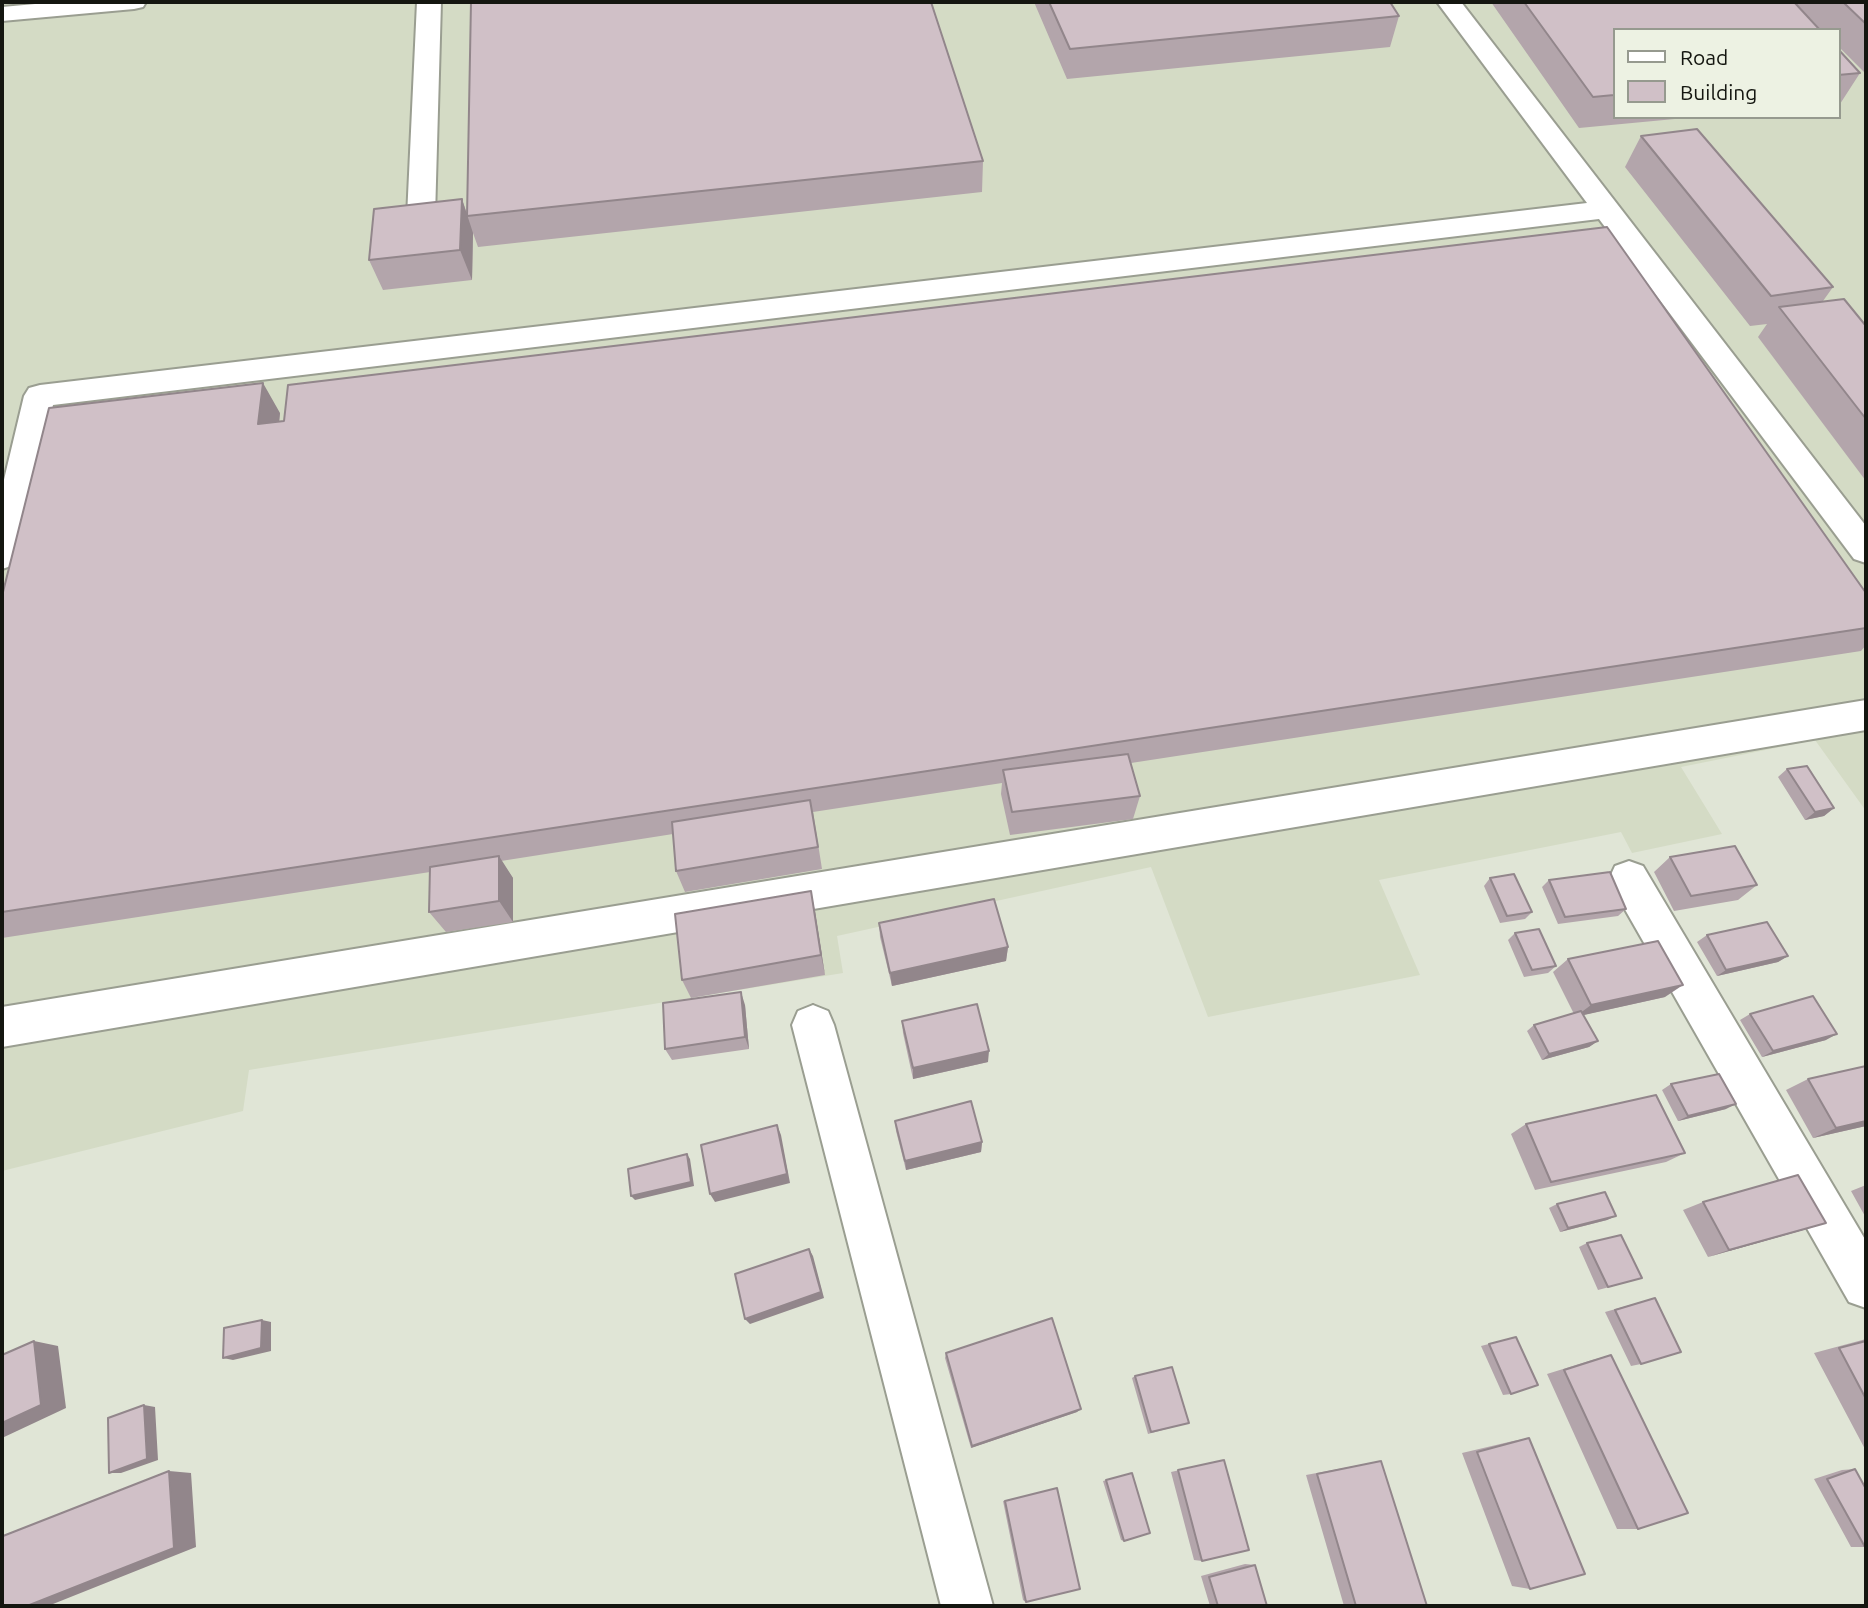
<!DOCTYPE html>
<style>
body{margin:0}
#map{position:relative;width:1868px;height:1608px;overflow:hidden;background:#e0e5d6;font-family:Ubuntu,sans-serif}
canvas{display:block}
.frame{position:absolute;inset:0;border:4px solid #141610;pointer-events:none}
.legend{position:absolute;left:1613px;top:28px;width:228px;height:91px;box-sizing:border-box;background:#edf2e3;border:2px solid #969a8f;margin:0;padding:9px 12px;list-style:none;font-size:21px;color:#141610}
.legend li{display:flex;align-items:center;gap:14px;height:35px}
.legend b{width:35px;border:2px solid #969a8f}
</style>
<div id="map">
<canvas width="1868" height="1608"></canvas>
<div class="frame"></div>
<ul class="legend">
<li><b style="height:9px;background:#fff"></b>Road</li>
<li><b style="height:19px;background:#d0c0c7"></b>Building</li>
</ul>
</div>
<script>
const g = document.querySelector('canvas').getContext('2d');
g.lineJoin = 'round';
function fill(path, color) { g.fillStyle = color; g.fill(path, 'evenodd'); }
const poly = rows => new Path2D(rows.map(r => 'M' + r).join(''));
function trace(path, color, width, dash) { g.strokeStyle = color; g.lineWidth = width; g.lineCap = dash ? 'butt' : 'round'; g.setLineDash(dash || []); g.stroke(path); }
fill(poly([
 [2,2,1850,2,1866,17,1866,811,1815,740,1681,767,1722,834,1632,853,1621,832,1379,880,1420,975,1208,1017,1151,867,837,936,843,973,249,1070,243,1111,2,1171],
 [1614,30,1838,30,1838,117,1614,117]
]), '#d4dbc5');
const minor = poly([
 [57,2,146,2,143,7,134,9,2,21,2,7,57,2],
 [417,2,441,2,435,217,431,223,421,226,411,223,407,217,417,2],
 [1437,2,1461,2,1866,526,1866,563,1854,559,1599,219,53,405,19,556,14,565,2,569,2,488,24,396,29,388,40,385,1587,203,1437,2],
 [1866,700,1866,730,2,1047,2,1007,1866,700],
 [1629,861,1643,866,1866,1241,1866,1308,1849,1302,1615,892,1609,879,1615,866,1629,861],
 [813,1005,828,1011,834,1025,993,1606,941,1606,792,1025,798,1011,813,1005]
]);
trace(minor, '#9a9e91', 4);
fill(minor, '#fff');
fill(poly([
 [1034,2,1390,2,1399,16,1390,47,1067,79],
 [1491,2,1866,2,1866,74,1838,46,1838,30,1821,30,1810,18,1614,30,1614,117,1696,117,1579,128],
 [1838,49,1860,73,1840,104,1838,104],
 [1641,136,1833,287,1823,301,1866,326,1866,481,1758,337,1767,324,1750,326,1625,167],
 [983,161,982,192,478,247,473,233,472,280,383,290,369,260,462,199,467,214],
 [280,413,279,422,1866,593,1866,645,1861,651,1131,763,1140,796,1133,819,1010,835,1001,794,1002,783,813,812,822,869,685,892,676,871,673,834,501,861,513,878,513,922,446,932,429,912,430,872,2,938,2,596],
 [1787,769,1834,808,1824,816,1805,820,1778,777],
 [1670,857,1757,885,1738,900,1674,911,1654,872],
 [1490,878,1532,912,1525,919,1500,923,1484,886],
 [1549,880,1626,909,1618,916,1558,924,1542,887],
 [815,912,825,975,691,998,682,980],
 [879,923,1008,947,1006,961,892,986,880,937],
 [1515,933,1556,966,1548,973,1524,977,1508,940],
 [1707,935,1788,956,1778,962,1717,976,1697,942],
 [1568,959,1665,997,1583,1015,1598,1041,1589,1047,1542,1060,1527,1031,1534,1025,1574,1014,1553,972],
 [745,1005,749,1049,672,1060,665,1049],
 [1750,1014,1826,1040,1762,1057,1740,1020],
 [902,1021,988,1062,913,1079,903,1033],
 [1866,1066,1866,1126,1813,1138,1786,1090,1808,1079],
 [1671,1084,1726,1109,1678,1121,1662,1090],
 [895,1121,982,1142,981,1152,906,1170,896,1131],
 [1526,1124,1685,1153,1666,1162,1535,1190,1511,1134],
 [1866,1185,1866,1218,1851,1191],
 [1703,1202,1826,1223,1803,1230,1708,1257,1683,1210],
 [1557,1204,1616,1216,1607,1220,1560,1232,1549,1208],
 [1587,1243,1632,1281,1598,1290,1579,1247],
 [1655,1298,1641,1364,1631,1366,1605,1312],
 [1516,1337,1511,1394,1503,1395,1481,1346],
 [1866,1339,1866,1451,1814,1353],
 [946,1353,1077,1412,971,1448,945,1358],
 [1611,1355,1638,1529,1617,1529,1547,1374,1592,1360],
 [1135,1376,1185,1424,1148,1434,1132,1378],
 [1529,1438,1530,1589,1512,1586,1462,1453,1513,1441],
 [1224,1460,1202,1561,1194,1560,1171,1472],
 [1381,1461,1427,1606,1344,1606,1306,1475],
 [1855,1469,1865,1547,1851,1547,1814,1479,1842,1470],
 [1132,1473,1124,1541,1121,1540,1103,1481],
 [1057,1488,1026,1602,1023,1600,1003,1501],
 [1245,1564,1255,1565,1267,1606,1210,1606,1201,1576]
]), '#b3a5ab');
fill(poly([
 [462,199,473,233,472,280,460,250],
 [263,383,280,413,276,454,258,424],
 [1834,808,1824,816,1805,820,1815,812],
 [499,856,513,878,513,922,499,901],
 [811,891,815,912,825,975,821,955],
 [1008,947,1006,961,892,986,890,973],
 [1788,956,1778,962,1717,976,1726,970],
 [1683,985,1665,997,1575,1017,1591,1005],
 [741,992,745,1005,749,1049,745,1037],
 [1837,1034,1826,1040,1762,1057,1773,1051],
 [1598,1041,1589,1047,1542,1060,1549,1054],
 [989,1051,988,1062,913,1079,913,1068],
 [1736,1104,1726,1109,1678,1121,1688,1116],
 [1866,1121,1866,1126,1813,1138,1836,1128],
 [777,1125,781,1135,790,1183,715,1202,710,1194],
 [982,1142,981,1152,906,1170,905,1161],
 [687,1154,690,1159,694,1186,635,1200,631,1196],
 [1616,1216,1607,1220,1560,1232,1568,1228],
 [1826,1223,1803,1230,1708,1257,1729,1250],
 [809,1249,813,1256,824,1298,750,1324,745,1319],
 [262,1320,271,1322,271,1351,233,1360,223,1358],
 [34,1341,58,1346,66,1408,2,1438,2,1423],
 [144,1405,155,1407,158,1460,121,1473,109,1473],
 [1081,1409,1077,1412,971,1448,972,1446],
 [169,1471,191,1473,196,1547,48,1606,27,1606]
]), '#92868b');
const building = poly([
 [471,2,931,2,983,161,467,216,471,2],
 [1049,2,1390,2,1399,16,1070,49,1049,2],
 [1524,2,1794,2,1820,30,1614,30,1614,95,1593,97,1524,2],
 [1843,2,1866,2,1866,24,1843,2],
 [1838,49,1860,73,1838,75,1838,49],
 [1697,129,1833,287,1771,296,1641,136,1697,129],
 [462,199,460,250,369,260,374,209,462,199],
 [1607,227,1866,593,1866,628,2,912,2,596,49,408,263,383,258,424,284,421,288,385,1607,227],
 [1844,299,1866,326,1866,419,1779,307,1844,299],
 [1128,754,1140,796,1012,812,1003,770,1128,754],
 [1807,766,1834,808,1815,812,1787,769,1807,766],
 [810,800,818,847,676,871,672,822,810,800],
 [1735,846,1757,885,1691,896,1670,857,1735,846],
 [499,856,499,901,429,912,430,867,499,856],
 [1610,872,1626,909,1565,917,1549,880,1610,872],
 [1514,874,1532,912,1507,916,1490,878,1514,874],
 [811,891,821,955,682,980,675,914,811,891],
 [994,899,1008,947,890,973,879,923,994,899],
 [1767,922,1788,956,1726,970,1707,935,1767,922],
 [1539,929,1556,966,1532,970,1515,933,1539,929],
 [1658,941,1683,985,1591,1005,1568,959,1658,941],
 [741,992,745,1037,665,1049,663,1003,741,992],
 [1813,996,1837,1034,1773,1051,1750,1014,1813,996],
 [977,1004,989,1051,913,1068,902,1021,977,1004],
 [1581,1011,1598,1041,1549,1054,1534,1025,1581,1011],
 [1866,1066,1866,1121,1836,1128,1808,1079,1866,1066],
 [1719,1074,1736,1104,1688,1116,1671,1084,1719,1074],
 [1656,1095,1685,1153,1551,1182,1526,1124,1656,1095],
 [971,1101,982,1142,905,1161,895,1121,971,1101],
 [777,1125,787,1174,710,1194,701,1145,777,1125],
 [687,1154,691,1182,631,1196,628,1169,687,1154],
 [1798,1175,1826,1223,1729,1250,1703,1202,1798,1175],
 [1605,1192,1616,1216,1568,1228,1557,1204,1605,1192],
 [1621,1235,1642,1278,1608,1287,1587,1243,1621,1235],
 [809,1249,821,1292,745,1319,735,1274,809,1249],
 [1655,1298,1681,1352,1641,1364,1615,1310,1655,1298],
 [1052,1318,1081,1409,972,1446,946,1353,1052,1318],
 [262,1320,261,1348,223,1358,224,1328,262,1320],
 [1516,1337,1538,1385,1511,1394,1489,1344,1516,1337],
 [34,1341,41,1405,2,1423,2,1355,34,1341],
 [1866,1341,1866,1399,1839,1348,1866,1341],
 [1611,1355,1688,1513,1638,1529,1564,1370,1611,1355],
 [1172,1367,1189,1423,1151,1432,1135,1376,1172,1367],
 [144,1405,147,1459,109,1473,108,1418,144,1405],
 [1529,1438,1585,1574,1530,1589,1477,1452,1529,1438],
 [1224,1460,1249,1550,1202,1561,1178,1470,1224,1460],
 [1381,1461,1427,1606,1356,1606,1317,1474,1381,1461],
 [1855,1469,1866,1489,1866,1546,1865,1547,1827,1479,1855,1469],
 [169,1471,174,1548,27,1606,3,1606,3,1536,169,1471],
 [1132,1473,1150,1533,1124,1541,1106,1480,1132,1473],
 [1057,1488,1080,1589,1026,1602,1005,1501,1057,1488],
 [1255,1565,1267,1606,1218,1606,1209,1577,1255,1565]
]);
fill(building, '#d0c0c7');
trace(building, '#92868b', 2);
</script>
